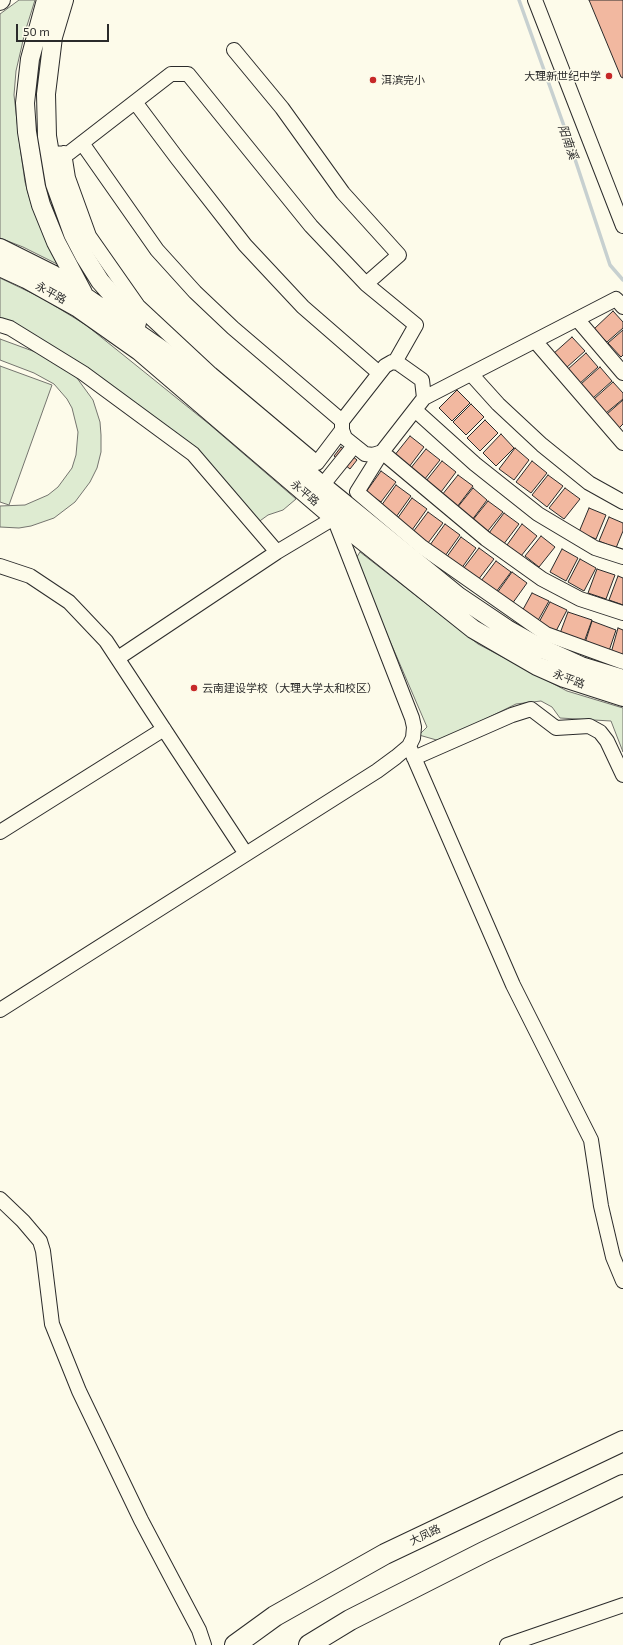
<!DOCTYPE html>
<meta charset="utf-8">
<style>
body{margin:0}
#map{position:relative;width:623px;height:1645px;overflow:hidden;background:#fdfbea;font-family:"Exo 2",sans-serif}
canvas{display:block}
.scale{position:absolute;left:16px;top:24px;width:93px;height:18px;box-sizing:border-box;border:2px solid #2b2b2b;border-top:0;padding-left:5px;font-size:12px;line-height:14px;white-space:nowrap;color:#2b2b2b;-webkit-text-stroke:3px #fdfbea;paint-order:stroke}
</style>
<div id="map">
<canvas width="623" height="1645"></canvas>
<div class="scale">50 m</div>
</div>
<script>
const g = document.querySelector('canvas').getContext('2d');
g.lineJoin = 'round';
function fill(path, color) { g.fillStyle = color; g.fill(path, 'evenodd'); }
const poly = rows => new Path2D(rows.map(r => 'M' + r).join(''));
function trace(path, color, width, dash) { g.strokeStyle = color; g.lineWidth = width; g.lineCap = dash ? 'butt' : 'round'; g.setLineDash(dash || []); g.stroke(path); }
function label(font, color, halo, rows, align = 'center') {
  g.font = font + ' "Exo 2","Noto Sans SC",sans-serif'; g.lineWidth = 3; g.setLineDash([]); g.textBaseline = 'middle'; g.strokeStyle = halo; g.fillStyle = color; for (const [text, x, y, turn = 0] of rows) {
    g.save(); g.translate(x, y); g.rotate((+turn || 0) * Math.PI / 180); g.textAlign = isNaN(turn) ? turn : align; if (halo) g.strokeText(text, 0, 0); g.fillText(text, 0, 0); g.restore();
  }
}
const green = poly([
 [19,0,35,0,25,32,16,71,14,95,20,147,25,182,31,203,57,264,23,247,0,238,0,14,19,0],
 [0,278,42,298,86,325,209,424,296,499,283,510,268,515,257,523,179,445,0,325,0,278],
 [0,339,49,357,74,374,93,400,100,422,101,435,101,452,97,468,90,482,75,502,54,518,31,526,19,528,0,527,0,506,25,505,48,495,58,487,72,468,76,455,78,432,72,408,67,399,54,384,34,373,0,360,0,339],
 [0,366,52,385,9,505,0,502,0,366],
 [360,552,478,644,567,691,623,708,623,752,611,721,560,718,552,707,541,701,516,704,440,741,419,735,427,727,355,560,360,552]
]);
fill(green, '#deebd1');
trace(green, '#74746e', 1);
trace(poly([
 [519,0,564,126,610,265,623,280]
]), '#c7d0d0', 3.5);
const building = poly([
 [589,0,623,0,623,78,621,77,589,0],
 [613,311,623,322,623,328,607,342,594,329,613,311],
 [623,330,623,355,621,357,608,343,623,330],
 [572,337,585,351,566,368,553,354,572,337],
 [586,353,598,367,579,384,567,370,586,353],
 [600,367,612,381,593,398,581,384,600,367],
 [613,382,623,393,623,399,606,413,594,399,613,382],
 [457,390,470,403,452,421,439,408,457,390],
 [623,400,623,424,619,428,607,414,623,400],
 [471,404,484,417,466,435,453,422,471,404],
 [485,420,498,433,480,451,467,438,485,420],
 [501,434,514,448,496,466,483,453,501,434],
 [410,436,424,447,409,467,394,456,410,436],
 [341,447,357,460,350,469,334,456,341,447],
 [515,448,529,460,514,480,499,469,515,448],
 [426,449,440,460,424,480,410,469,426,449],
 [442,461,456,472,441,492,426,481,442,461],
 [532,461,547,473,531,493,516,482,532,461],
 [381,471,396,482,381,502,366,492,381,471],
 [458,475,473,486,457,507,442,495,458,475],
 [548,475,563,486,547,507,532,495,548,475],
 [396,485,411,496,396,517,381,506,396,485],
 [473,488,487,500,472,520,457,508,473,488],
 [565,488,580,499,564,519,549,508,565,488],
 [412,498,427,509,412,530,397,519,412,498],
 [488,501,503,512,487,532,472,521,488,501],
 [589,508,606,515,596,539,579,532,589,508],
 [428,512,443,523,428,543,413,532,428,512],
 [504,513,519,524,503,545,489,533,504,513],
 [609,517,623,523,623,531,616,548,599,541,609,517],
 [445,524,460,535,445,556,430,545,445,524],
 [522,524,537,536,521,556,507,545,522,524],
 [541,536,555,547,539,567,525,556,541,536],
 [461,537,476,548,461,569,446,558,461,537],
 [479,548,494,559,478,580,463,569,479,548],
 [562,549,578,558,566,581,550,572,562,549],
 [580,559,596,568,584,591,568,582,580,559],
 [496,561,511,572,496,592,481,581,496,561],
 [597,569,615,575,606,599,588,593,597,569],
 [512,572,527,583,512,604,497,593,512,572],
 [618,576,623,578,623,605,609,600,618,576],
 [532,593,549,601,536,624,520,615,532,593],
 [550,602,567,610,555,633,538,624,550,602],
 [568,612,592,620,583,645,559,636,568,612],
 [592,621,616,630,608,654,584,646,592,621],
 [618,628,623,630,623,657,611,653,618,628]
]);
fill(building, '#f2b8a0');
trace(building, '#2b2b2b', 1);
const minor = poly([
 [535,0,623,226],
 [234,50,282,108,343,193,399,255,366,284],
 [135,102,177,158,245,245,303,307,379,373],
 [82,143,157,250,195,292,233,328,342,421],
 [64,153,68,178,89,236,138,306,211,374,317,463,342,430],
 [50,154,69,153,171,74,188,74,311,226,366,284,416,325,395,362],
 [577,319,623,373],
 [0,325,10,328,83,373,193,454,277,552],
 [535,341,623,443],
 [392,362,398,363,422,380,424,398,382,452,373,455,365,454,345,438,342,430,342,421,385,366,392,362],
 [471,374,498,404,542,445,589,483,623,502],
 [424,398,616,299,623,307],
 [415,410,475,464,538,514,595,548,623,557],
 [317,492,354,446],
 [0,566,30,576,69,602,106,641,246,854],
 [623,613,580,599,542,579,486,539,382,452,357,492,422,547,546,634,623,662],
 [409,746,513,985,591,1140,601,1206,613,1257,623,1281],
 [414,758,512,715,531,709,556,728,589,726,600,732,607,741,623,775],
 [0,832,164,729],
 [0,1010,377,771,396,757,409,746,413,738,414,727,412,718,334,518,277,552,118,658],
 [0,1199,23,1221,40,1241,43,1251,52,1324,79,1391,141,1520,199,1630,204,1645],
 [507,1645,623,1605]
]);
const major = poly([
 [46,0,30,59,25,103,27,132,36,187,41,205,56,242,83,293],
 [64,0,53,37,46,94,47,136,55,184,73,234,85,257,100,281,137,323],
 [0,1,1,0],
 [0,248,52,274,165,352,323,486,458,596,507,629,539,647,581,666,623,679],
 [0,267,26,279,78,308,139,351,334,518,473,629,537,666,564,678,623,697]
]);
const highway = poly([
 [235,1645,275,1616,385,1554,623,1441],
 [309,1645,350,1620,484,1552,623,1485]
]);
trace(minor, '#2b2b2b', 16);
trace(major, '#2b2b2b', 20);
trace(highway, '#2b2b2b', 22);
trace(minor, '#fdfbea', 14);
trace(major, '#fdfbea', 18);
trace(highway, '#fdfbea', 20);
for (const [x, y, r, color] of [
 [609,76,4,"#c62828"],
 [373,80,4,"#c62828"],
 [194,688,4,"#c62828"]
]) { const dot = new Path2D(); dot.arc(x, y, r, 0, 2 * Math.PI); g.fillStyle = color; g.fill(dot); trace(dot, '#fdfbea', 1.5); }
label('11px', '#2b2b2b', '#fdfbea', [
 ["大理新世纪中学",601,76,"right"],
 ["洱滨完小",381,80],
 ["云南建设学校（大理大学太和校区）",202,688]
], 'left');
label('11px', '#2b2b2b', '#fdfbea', [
 ["永平路",51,293,29],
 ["永平路",305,493,40],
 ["永平路",569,679,21],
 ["大凤路",425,1535,-26]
]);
label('italic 12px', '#2b2b2b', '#fdfbea', [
 ["阳南溪",568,142,71]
]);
</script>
